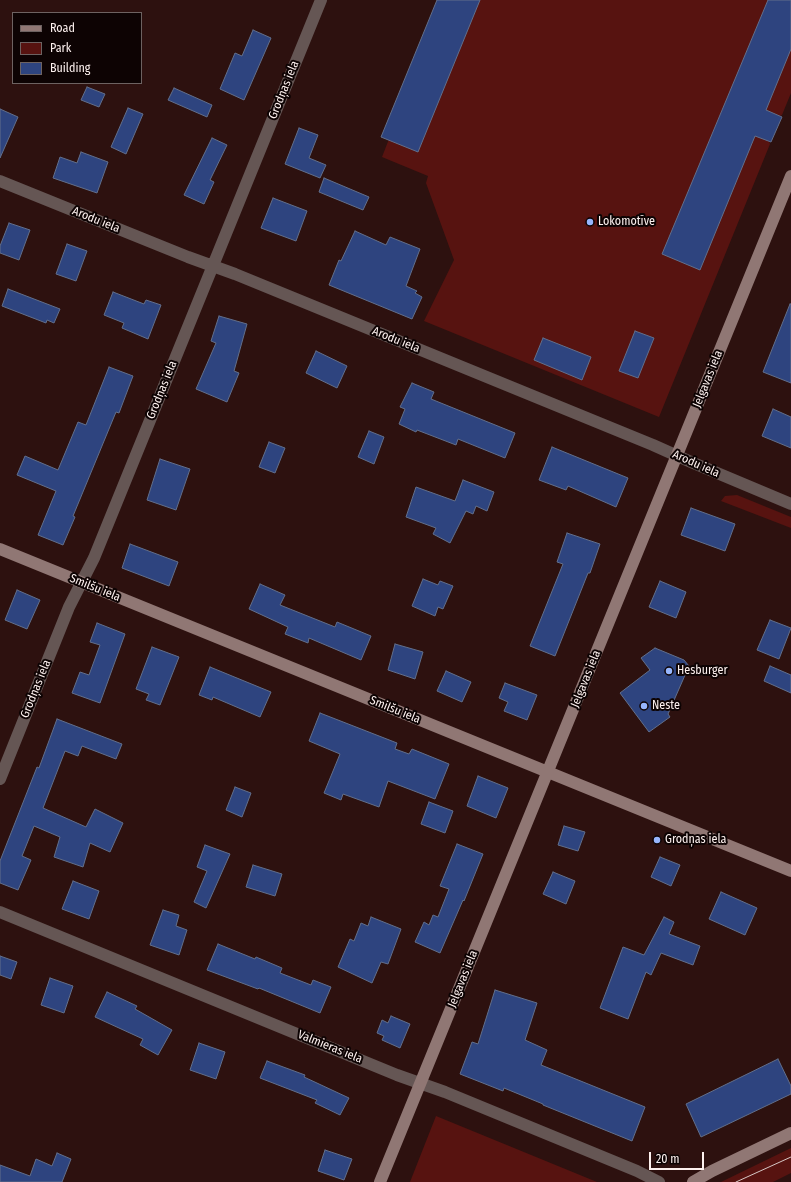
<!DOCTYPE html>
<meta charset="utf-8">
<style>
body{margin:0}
#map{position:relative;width:791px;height:1182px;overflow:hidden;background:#2d110f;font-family:"Fira Sans Condensed",sans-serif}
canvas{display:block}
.legend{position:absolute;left:12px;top:12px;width:130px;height:72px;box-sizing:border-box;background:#0d0303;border:1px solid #6d6261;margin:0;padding:5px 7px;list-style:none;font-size:12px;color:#fdf1ef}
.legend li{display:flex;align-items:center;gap:8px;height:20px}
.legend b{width:20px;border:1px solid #6d6261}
.scale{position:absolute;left:649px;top:1152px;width:55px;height:18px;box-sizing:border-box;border:2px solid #fdf1ef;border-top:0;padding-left:5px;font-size:12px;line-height:14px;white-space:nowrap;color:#fdf1ef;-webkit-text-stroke:3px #0d0303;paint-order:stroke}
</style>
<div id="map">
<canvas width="791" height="1182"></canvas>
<ul class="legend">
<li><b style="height:5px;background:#907774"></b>Road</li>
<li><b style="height:11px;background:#571310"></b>Park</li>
<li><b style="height:11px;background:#2e447f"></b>Building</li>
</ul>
<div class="scale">20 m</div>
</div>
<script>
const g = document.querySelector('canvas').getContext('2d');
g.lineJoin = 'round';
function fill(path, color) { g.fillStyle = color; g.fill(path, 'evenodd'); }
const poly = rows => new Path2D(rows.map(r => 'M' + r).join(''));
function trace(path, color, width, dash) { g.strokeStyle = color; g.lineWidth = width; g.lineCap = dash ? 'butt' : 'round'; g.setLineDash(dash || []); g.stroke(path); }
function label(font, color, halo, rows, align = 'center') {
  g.font = font + ' "Fira Sans Condensed",sans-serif'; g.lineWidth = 4; g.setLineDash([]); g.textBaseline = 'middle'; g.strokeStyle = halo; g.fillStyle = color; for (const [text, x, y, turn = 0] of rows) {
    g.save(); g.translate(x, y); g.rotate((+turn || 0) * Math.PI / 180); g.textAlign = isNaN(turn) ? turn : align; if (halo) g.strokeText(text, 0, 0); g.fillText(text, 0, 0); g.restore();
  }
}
fill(poly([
 [443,0,791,0,791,93,782,115,777,117,768,138,770,144,659,417,424,321,454,260,426,183,428,176,382,157],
 [737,495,791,517,791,528,721,501,725,496],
 [436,1116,597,1182,410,1182],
 [791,1148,791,1173,773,1182,721,1182]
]), '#571310');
const building = poly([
 [437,0,480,0,418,152,381,137,437,0],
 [768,0,791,0,791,49,766,110,782,117,771,142,755,136,700,270,662,254,768,0],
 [253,30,271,38,244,100,220,89,235,53,242,56,253,30],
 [87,87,105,94,99,107,81,100,87,87],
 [174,88,212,105,207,117,168,100,174,88],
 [128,108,143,114,126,154,111,147,128,108],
 [0,109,18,117,0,158,0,109],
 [299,128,318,135,309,158,326,165,320,178,285,164,299,128],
 [212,138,227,145,210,180,214,182,204,204,184,195,212,138],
 [81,152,108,162,97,193,53,178,60,157,77,163,81,152],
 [324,178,369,197,363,210,319,192,324,178],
 [273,198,307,211,296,241,261,228,273,198],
 [9,223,30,230,19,260,0,253,0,246,9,223],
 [355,231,386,245,390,237,420,249,406,286,417,291,415,293,422,297,412,319,329,285,339,260,341,261,355,231],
 [67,244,87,251,76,281,56,274,67,244],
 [8,289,60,309,54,323,47,320,46,323,2,306,8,289],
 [113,292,144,304,146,300,161,305,148,339,122,328,124,323,104,315,113,292],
 [790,304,791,304,791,383,763,372,790,304],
 [219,316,247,324,234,371,239,373,227,402,196,389,216,343,211,341,219,316],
 [635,331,654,338,638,378,619,371,635,331],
 [543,338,591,357,582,380,534,360,543,338],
 [316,351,347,366,337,388,306,373,316,351],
 [109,367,133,376,119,413,116,412,73,516,75,517,63,545,38,535,56,491,17,475,25,456,58,470,78,422,86,425,109,367],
 [412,383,434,392,431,399,515,433,505,458,458,439,456,445,417,430,416,432,399,424,405,409,400,407,412,383],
 [773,409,791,417,791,448,762,436,773,409],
 [369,431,384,437,374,464,358,457,369,431],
 [269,442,285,448,275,473,259,467,269,442],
 [552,447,628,478,616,507,568,486,566,490,539,480,552,447],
 [160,459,190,469,176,510,147,500,160,459],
 [463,480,494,492,487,511,476,506,473,514,466,511,450,543,433,534,436,528,406,517,416,487,455,501,463,480],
 [691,508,735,524,725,551,681,535,691,508],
 [567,533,600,544,590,573,588,573,555,656,530,646,563,564,557,562,567,533],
 [130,544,178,562,169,586,122,568,130,544],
 [423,579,438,585,440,581,453,586,443,609,438,607,435,616,412,606,423,579],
 [660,581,686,592,676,618,649,607,660,581],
 [260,584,285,595,280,605,335,627,337,622,371,636,361,660,309,638,308,643,285,634,288,627,249,609,260,584],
 [17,590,40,600,27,629,5,620,17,590],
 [770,620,791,628,779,659,757,650,770,620],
 [97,623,125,634,100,703,72,693,80,672,89,675,100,645,90,642,97,623],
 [395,644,423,652,415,679,388,670,395,644],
 [152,647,179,657,160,705,146,700,149,694,136,689,152,647],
 [655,648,684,660,689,666,668,714,670,717,649,732,620,693,650,670,641,658,655,648],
 [770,666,791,675,791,693,764,681,770,666],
 [210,667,271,692,260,717,213,697,212,700,199,695,210,667],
 [446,671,471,682,462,702,437,691,446,671],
 [505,683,537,695,527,720,504,711,508,702,499,698,505,683],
 [320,713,397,743,395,749,409,754,412,749,449,764,435,799,388,781,379,807,343,794,341,800,324,793,340,754,309,741,320,713],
 [57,719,122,744,116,759,82,746,78,756,65,751,43,808,86,827,95,809,123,823,110,852,90,843,83,867,54,857,60,837,34,826,22,856,31,860,18,890,0,883,0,861,37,767,39,768,57,719],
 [478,776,508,788,496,818,467,806,478,776],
 [235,787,251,793,242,817,226,810,235,787],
 [429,802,453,811,445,833,421,824,429,802],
 [564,826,585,832,578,851,558,845,564,826],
 [457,844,483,854,464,901,463,900,440,953,415,942,424,922,429,925,433,915,438,917,449,889,440,886,457,844],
 [205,845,230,854,206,908,194,902,207,871,197,867,205,845],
 [660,857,680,865,671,886,651,877,660,857],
 [253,865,282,874,275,896,246,887,253,865],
 [553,872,575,881,566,904,543,894,553,872],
 [73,881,99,891,89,919,62,909,73,881],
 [721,892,757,908,745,935,709,919,721,892],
 [163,910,179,915,176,926,187,930,179,955,150,945,163,910],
 [371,917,401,929,388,964,381,962,372,983,338,967,350,939,354,941,361,923,368,926,371,917],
 [664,917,674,922,669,934,700,946,693,965,661,953,651,975,646,972,628,1019,600,1008,623,947,644,955,664,917],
 [218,944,255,959,256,957,282,968,280,973,311,985,313,980,331,987,320,1013,259,988,258,989,207,970,218,944],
 [0,956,17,962,11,979,0,975,0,956],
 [50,978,73,986,64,1013,41,1005,50,978],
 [495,990,537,1003,525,1040,547,1050,541,1065,645,1107,632,1141,543,1105,543,1104,504,1088,503,1091,460,1074,472,1042,478,1044,495,990],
 [107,992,137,1006,135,1009,172,1030,158,1055,140,1045,143,1039,95,1017,107,992],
 [391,1016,410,1024,400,1048,382,1040,384,1036,377,1033,382,1020,388,1023,391,1016],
 [199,1043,225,1052,216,1079,190,1070,199,1043],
 [778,1059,791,1086,791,1094,701,1137,686,1104,778,1059],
 [267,1061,305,1075,304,1077,349,1098,340,1115,315,1103,317,1100,260,1078,267,1061],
 [325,1150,352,1159,344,1180,318,1171,325,1150],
 [57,1153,71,1159,62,1182,0,1182,0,1165,30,1176,36,1159,52,1166,57,1153]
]);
fill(building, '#2e447f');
trace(building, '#626f8b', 1);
trace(poly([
 [0,181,188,257,235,274,653,445,691,462,791,504],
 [0,779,69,607,94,558,321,0],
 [0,912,397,1075,445,1092,637,1171,659,1182]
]), '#655654', 12);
trace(poly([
 [0,549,791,871],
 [380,1182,791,176],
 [693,1182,712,1171,791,1133]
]), '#907774', 12);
trace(poly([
 [736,1182,791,1157]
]), '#d6c7c5', 1);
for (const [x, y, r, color] of [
 [590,222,4,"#97b6fd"],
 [669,671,4,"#97b6fd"],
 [644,706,4,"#97b6fd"],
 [657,840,4,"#97b6fd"]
]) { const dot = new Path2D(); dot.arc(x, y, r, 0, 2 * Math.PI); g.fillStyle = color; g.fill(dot); trace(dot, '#0d0303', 1.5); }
label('12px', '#fdf1ef', '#0d0303', [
 ["Grodņas iela",284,90,-68],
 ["Arodu iela",96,220,22],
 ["Arodu iela",396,340,22],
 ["Jelgavas iela",708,379,-68],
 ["Grodņas iela",162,390,-68],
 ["Arodu iela",696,464,24],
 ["Smilšu iela",95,588,22],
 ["Jelgavas iela",586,679,-68],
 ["Grodņas iela",36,689,-68],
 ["Smilšu iela",395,710,22],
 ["Jelgavas iela",463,979,-68],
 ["Valmieras iela",330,1047,22]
]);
label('12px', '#fdf1ef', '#0d0303', [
 ["Lokomotīve",598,222],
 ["Hesburger",677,671],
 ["Neste",652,706],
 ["Grodņas iela",665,840]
], 'left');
</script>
